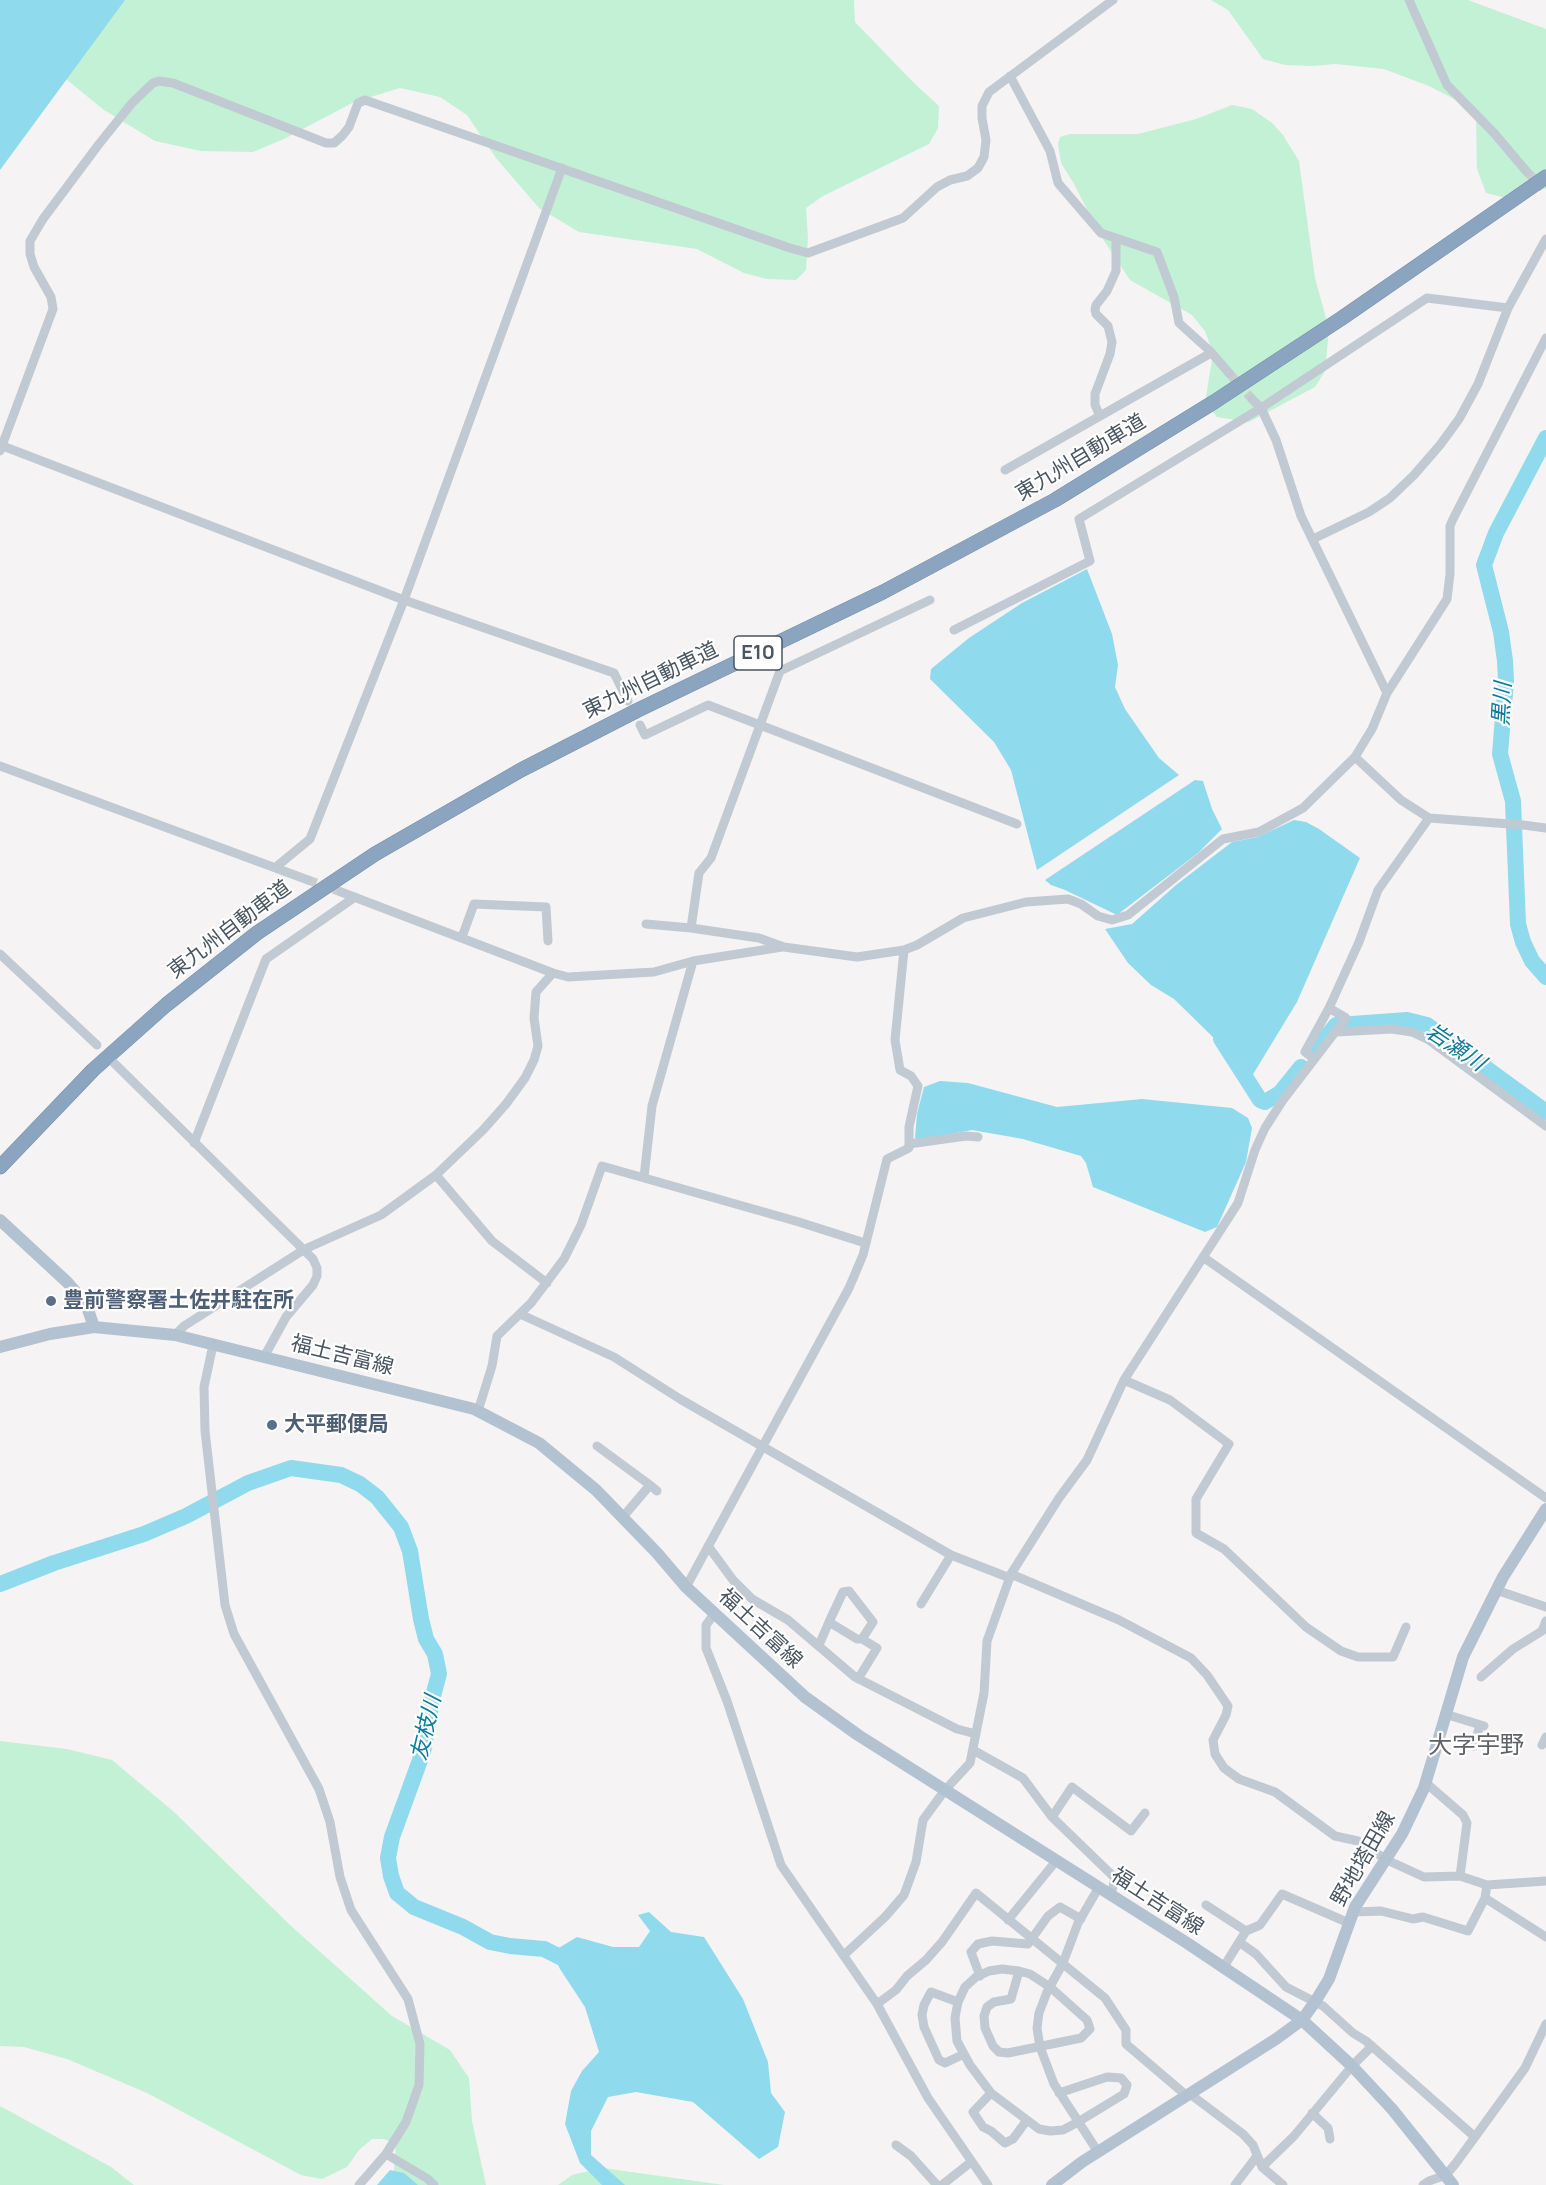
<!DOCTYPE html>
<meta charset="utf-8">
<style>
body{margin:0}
canvas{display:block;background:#f5f3f3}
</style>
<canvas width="1546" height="2185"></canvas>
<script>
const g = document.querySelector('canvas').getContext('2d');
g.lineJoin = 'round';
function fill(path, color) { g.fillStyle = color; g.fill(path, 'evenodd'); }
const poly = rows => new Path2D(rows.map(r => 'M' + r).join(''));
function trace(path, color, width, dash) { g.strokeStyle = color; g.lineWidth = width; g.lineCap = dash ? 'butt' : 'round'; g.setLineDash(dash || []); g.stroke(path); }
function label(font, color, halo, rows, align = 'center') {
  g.font = font + ' Manrope,"Noto Sans JP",sans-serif'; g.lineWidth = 4.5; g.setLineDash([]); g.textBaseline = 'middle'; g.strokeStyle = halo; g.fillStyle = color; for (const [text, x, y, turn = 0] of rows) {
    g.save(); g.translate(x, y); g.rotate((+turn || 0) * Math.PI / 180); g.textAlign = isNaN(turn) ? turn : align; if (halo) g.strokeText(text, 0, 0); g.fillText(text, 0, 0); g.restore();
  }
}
fill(poly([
 [0,0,854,0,855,22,915,84,939,106,938,128,929,144,823,196,806,208,808,238,806,270,796,280,767,279,744,273,697,249,579,232,539,208,496,158,467,115,440,97,400,88,354,102,284,139,253,152,201,151,155,141,104,110,56,71],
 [1211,0,1468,0,1546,29,1546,188,1539,191,1506,198,1486,193,1477,169,1476,117,1462,103,1429,86,1384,69,1335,64,1313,66,1285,65,1263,59,1228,10],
 [1232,105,1252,109,1272,123,1283,135,1299,161,1315,278,1329,329,1325,371,1315,387,1249,422,1217,417,1205,403,1213,353,1205,331,1192,315,1130,280,1099,233,1074,184,1061,163,1058,144,1060,137,1070,134,1138,134,1196,119],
 [0,1741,67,1749,112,1760,173,1811,290,1925,392,2016,450,2050,469,2078,472,2121,486,2185,393,2185,396,2144,384,2139,372,2139,359,2150,347,2167,322,2179,301,2175,147,2093,67,2059,24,2047,0,2046],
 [0,2106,111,2167,134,2185,0,2185],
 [603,2168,724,2185,558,2185,572,2175]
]), '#c3f1d5');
fill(poly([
 [0,0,125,0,0,170],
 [1087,569,1112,634,1118,665,1115,687,1125,709,1159,758,1179,775,1037,870,1011,770,994,742,930,679,931,669,969,638,1022,603],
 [1195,780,1203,781,1212,809,1222,829,1198,853,1117,915,1065,890,1051,885,1045,880],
 [1294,820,1306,822,1319,829,1360,858,1297,1002,1252,1076,1227,1039,1218,1042,1174,999,1151,985,1128,963,1105,929,1132,924,1176,885,1232,842,1258,837],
 [940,1081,968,1083,1057,1107,1142,1099,1232,1108,1248,1118,1252,1128,1246,1162,1217,1227,1205,1232,1093,1187,1086,1163,1081,1156,1023,1139,972,1130,918,1140,915,1138,917,1114,924,1087],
 [649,1912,671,1932,704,1937,743,1999,768,2062,771,2093,785,2112,778,2147,759,2159,693,2102,636,2092,608,2097,591,2131,591,2155,625,2185,602,2185,580,2163,565,2124,571,2091,582,2071,599,2052,585,2007,560,1969,552,1952,577,1937,613,1947,639,1947,650,1931,638,1915],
 [390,2170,404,2173,418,2185,377,2185]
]), '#90daee');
trace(poly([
 [1546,438,1496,533,1484,565,1501,632,1505,661,1506,681,1500,754,1513,801,1518,924,1523,942,1532,961,1546,977],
 [1352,1024,1407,1020,1427,1025,1546,1112],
 [1221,1039,1260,1100,1265,1102,1280,1093,1301,1067],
 [1318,1047,1336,1025],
 [0,1584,54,1563,144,1534,186,1516,248,1483,291,1468,341,1475,360,1484,377,1497,401,1527,410,1551,421,1619,426,1639,435,1654,439,1674,433,1696,423,1752,392,1837,388,1858,391,1876,397,1893,414,1907,463,1927,490,1942,510,1946,544,1949,572,1963]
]), '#90daee', 16);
trace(poly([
 [1527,172,1546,190],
 [1229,373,1252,399],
 [308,880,341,892]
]), '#caccce', 9, [9, 4.5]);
const highway = poly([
 [0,1167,93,1070,166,1005,257,933,375,854,521,770,638,710,883,592,1055,500,1214,402,1342,318,1546,177]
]);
trace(highway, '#7690ad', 15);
trace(poly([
 [1409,0,1447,85,1494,133,1527,172],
 [1010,76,1050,151,1058,183,1101,233,1157,252,1174,297,1179,323,1210,351,1229,373],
 [1252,399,1261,408,1276,440,1301,516,1387,693],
 [1100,416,1095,405,1095,394,1110,354,1112,342,1108,326,1096,314,1095,310,1096,305,1107,291,1116,271,1116,238],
 [0,445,404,600,614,673,628,701],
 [0,451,53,309,51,297,34,267,30,254,30,241,43,219,99,144,132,103,153,83,159,81,173,83,326,143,334,143,342,136,349,127,358,103,365,100,790,248,808,253,903,218,937,187,950,180,967,176,978,168,984,157,986,140,982,118,982,106,989,92,1113,0],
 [1005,470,1211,353],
 [1313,539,1369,512,1390,498,1414,475,1440,445,1459,419,1478,384,1508,308,1546,239],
 [930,600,780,671,711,858,699,873,691,928,759,938,784,947,857,957,904,950,917,945,963,918,1026,902,1068,899,1081,904,1098,916,1112,920,1128,915,1223,839,1259,832,1303,808,1355,757,1372,729,1387,693,1447,599,1450,574,1450,526,1453,519,1546,338],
 [954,630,1090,561,1079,519,1261,408,1427,298,1508,308],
 [640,725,645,735,708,705,1017,824],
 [1355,757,1401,800,1429,818,1523,825,1546,828],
 [0,766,308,880],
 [276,867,310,839,404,600,562,168],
 [341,892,553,973,568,977,654,972,693,961,782,947],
 [646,924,691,928],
 [462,937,474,904,546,907,548,941],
 [0,954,97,1045],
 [1336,1032,1392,1029,1412,1032,1429,1040,1546,1126],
 [1314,1059,1305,1052,1329,1008,1359,942,1378,890,1429,818],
 [114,1063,313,1259,317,1268,317,1276,313,1285,286,1317,264,1357],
 [194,1143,266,959,355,897],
 [909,1144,966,1136,978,1137],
 [436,1175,492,1241,547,1283],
 [644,1177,652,1106,693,961],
 [1203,1257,1546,1498],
 [520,1314,614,1357,680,1399,951,1555,1010,1578],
 [175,1335,184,1326,305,1249,381,1215,436,1175,483,1130,506,1104,525,1078,534,1060,538,1046,534,1018,536,992,553,973],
 [213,1345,204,1387,205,1431,225,1605,234,1634,319,1789,330,1822,340,1877,351,1910,408,1999,420,2044,419,2085,406,2122,386,2154,359,2185],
 [1124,1380,1170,1400,1229,1444,1196,1499,1196,1533,1224,1549,1306,1627,1341,1651,1358,1657,1393,1657,1406,1627],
 [478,1411,492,1366,497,1336,531,1303,564,1259,581,1225,602,1166,799,1222,865,1243],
 [597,1446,650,1485],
 [622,1518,650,1485,657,1491],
 [708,1546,733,1580,752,1599,788,1620,855,1677,957,1729,976,1734],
 [1011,1574,1119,1620,1191,1658,1207,1675,1228,1706,1226,1715,1213,1740,1215,1754,1224,1768,1239,1779,1275,1792,1335,1836,1358,1841,1387,1860,1424,1877,1460,1876,1487,1885,1485,1898,1546,1937],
 [686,1587,849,1288,863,1255,887,1159,909,1148,909,1127,918,1086,911,1076,900,1070,895,1040,904,950],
 [1496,1590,1546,1607],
 [921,1604,951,1555],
 [715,1613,706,1625,706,1648,727,1701,781,1865,877,2004,928,2098,988,2185],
 [819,1645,829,1622,843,1592,849,1591,873,1622,862,1639,857,1639,829,1622],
 [1481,1677,1513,1649,1542,1631,1546,1621],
 [858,1679,877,1648,862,1639],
 [1445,1714,1484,1726],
 [1542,1745,1546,1737],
 [1474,1746,1480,1725],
 [973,1750,1023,1778,1052,1817],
 [1426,1783,1463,1815,1467,1823,1460,1876],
 [1487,1885,1546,1881],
 [1111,1895,1115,1878,1052,1817,1072,1787,1131,1831,1145,1813],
 [1206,1905,1246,1931],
 [1354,1912,1381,1911,1413,1919,1423,1917,1468,1931,1485,1898],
 [1008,1920,1056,1861],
 [1239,1942,1256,1954,1286,1987,1323,2006,1353,2033,1366,2041,1475,2137],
 [844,1955,885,1917,904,1895,916,1862,923,1820,945,1790,970,1763,984,1693,987,1641,1011,1574,1059,1498,1087,1460,1124,1380,1238,1203,1255,1150,1265,1128,1283,1100,1346,1018,1329,1008],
 [1223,1968,1246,1931,1260,1925,1282,1894,1349,1923],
 [1019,1971,1002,1969,989,1971,976,1977,965,1987,958,2002,955,2018,957,2041,970,2065,991,2093,1039,2129,1050,2131,1063,2130,1078,2122,1124,2094,1127,2085,1121,2078,1107,2077,1059,2093],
 [1019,1971,1030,1974,1050,1987,1087,2020,1090,2029,1081,2038,1008,2053,999,2052,993,2046,985,2028,984,2016,987,2007,994,2002,1011,1999,1019,1971],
 [980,1976,971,1952,978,1944,992,1941,1028,1944,1048,1916,1060,1907,1081,1919],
 [958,2002,931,1992,924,2005,922,2015,924,2027,939,2060,945,2063,964,2054],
 [877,2004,896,1990,907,1976,926,1960,942,1942,976,1893,1105,1998,1126,2030,1126,2044,1187,2096],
 [991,2093,973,2112,983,2127,991,2131,1005,2143,1013,2139,1027,2120],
 [1190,2094,1243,2134,1253,2145,1262,2167,1283,2185],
 [1312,2113,1328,2128,1330,2139],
 [896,2145,911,2156,937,2185],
 [1098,2152,1054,2084,1040,2047,1037,2028,1039,2013,1047,1992,1063,1963,1078,1923,1099,1887],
 [386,2154,428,2179,434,2185],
 [1262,2167,1294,2136,1352,2066,1372,2046],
 [942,2185,971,2162],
 [1235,2185,1257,2156],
 [1423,2185,1429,2181,1446,2175,1456,2163,1525,2068,1546,2024]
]), '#c1cad2', 9);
trace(poly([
 [0,1220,67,1282,86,1304,94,1327,175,1335,474,1409,539,1443,596,1490,657,1553,686,1587,805,1697,858,1735,1187,1943,1302,2020,1352,2066,1392,2109,1453,2185],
 [0,1347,50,1334,94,1327],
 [1052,2185,1082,2162,1276,2039,1302,2020,1315,2002,1329,1979,1355,1907,1402,1834,1424,1788,1463,1657,1503,1577,1546,1509]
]), '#b3c2d1', 12);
trace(highway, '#8ba5c1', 14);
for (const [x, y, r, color] of [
 [51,1301,6,"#5c6f8a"],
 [272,1425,6,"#5c6f8a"]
]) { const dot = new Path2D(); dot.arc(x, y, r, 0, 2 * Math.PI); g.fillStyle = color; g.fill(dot); trace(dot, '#fff', 2); }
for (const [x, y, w] of [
 [758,653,48]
]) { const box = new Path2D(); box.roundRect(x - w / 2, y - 17, w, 34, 4.5); g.fillStyle = '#fff'; g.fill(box); trace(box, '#4a5661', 1.5); }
label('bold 20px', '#4a5661', null, [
 ["E10",758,653]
]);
label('21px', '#4a5661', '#fff', [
 ["東九州自動車道",1081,458,-31],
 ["東九州自動車道",651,681,-26],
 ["東九州自動車道",230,930,-37],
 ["福土吉富線",342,1356,14],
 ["福土吉富線",760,1629,43],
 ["野地塔田線",1364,1859,-60],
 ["福土吉富線",1157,1902,33]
]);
label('bold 21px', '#4e5e75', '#fff', [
 ["豊前警察署土佐井駐在所",63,1301],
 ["大平郵便局",284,1425]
], 'left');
label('italic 22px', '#0c7c9b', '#fff', [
 ["黒川",1503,704,-87],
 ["岩瀬川",1455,1048,34],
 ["友枝川",427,1728,-77]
]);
label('24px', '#5f6368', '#fff', [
 ["大字宇野",1476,1746]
]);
</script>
